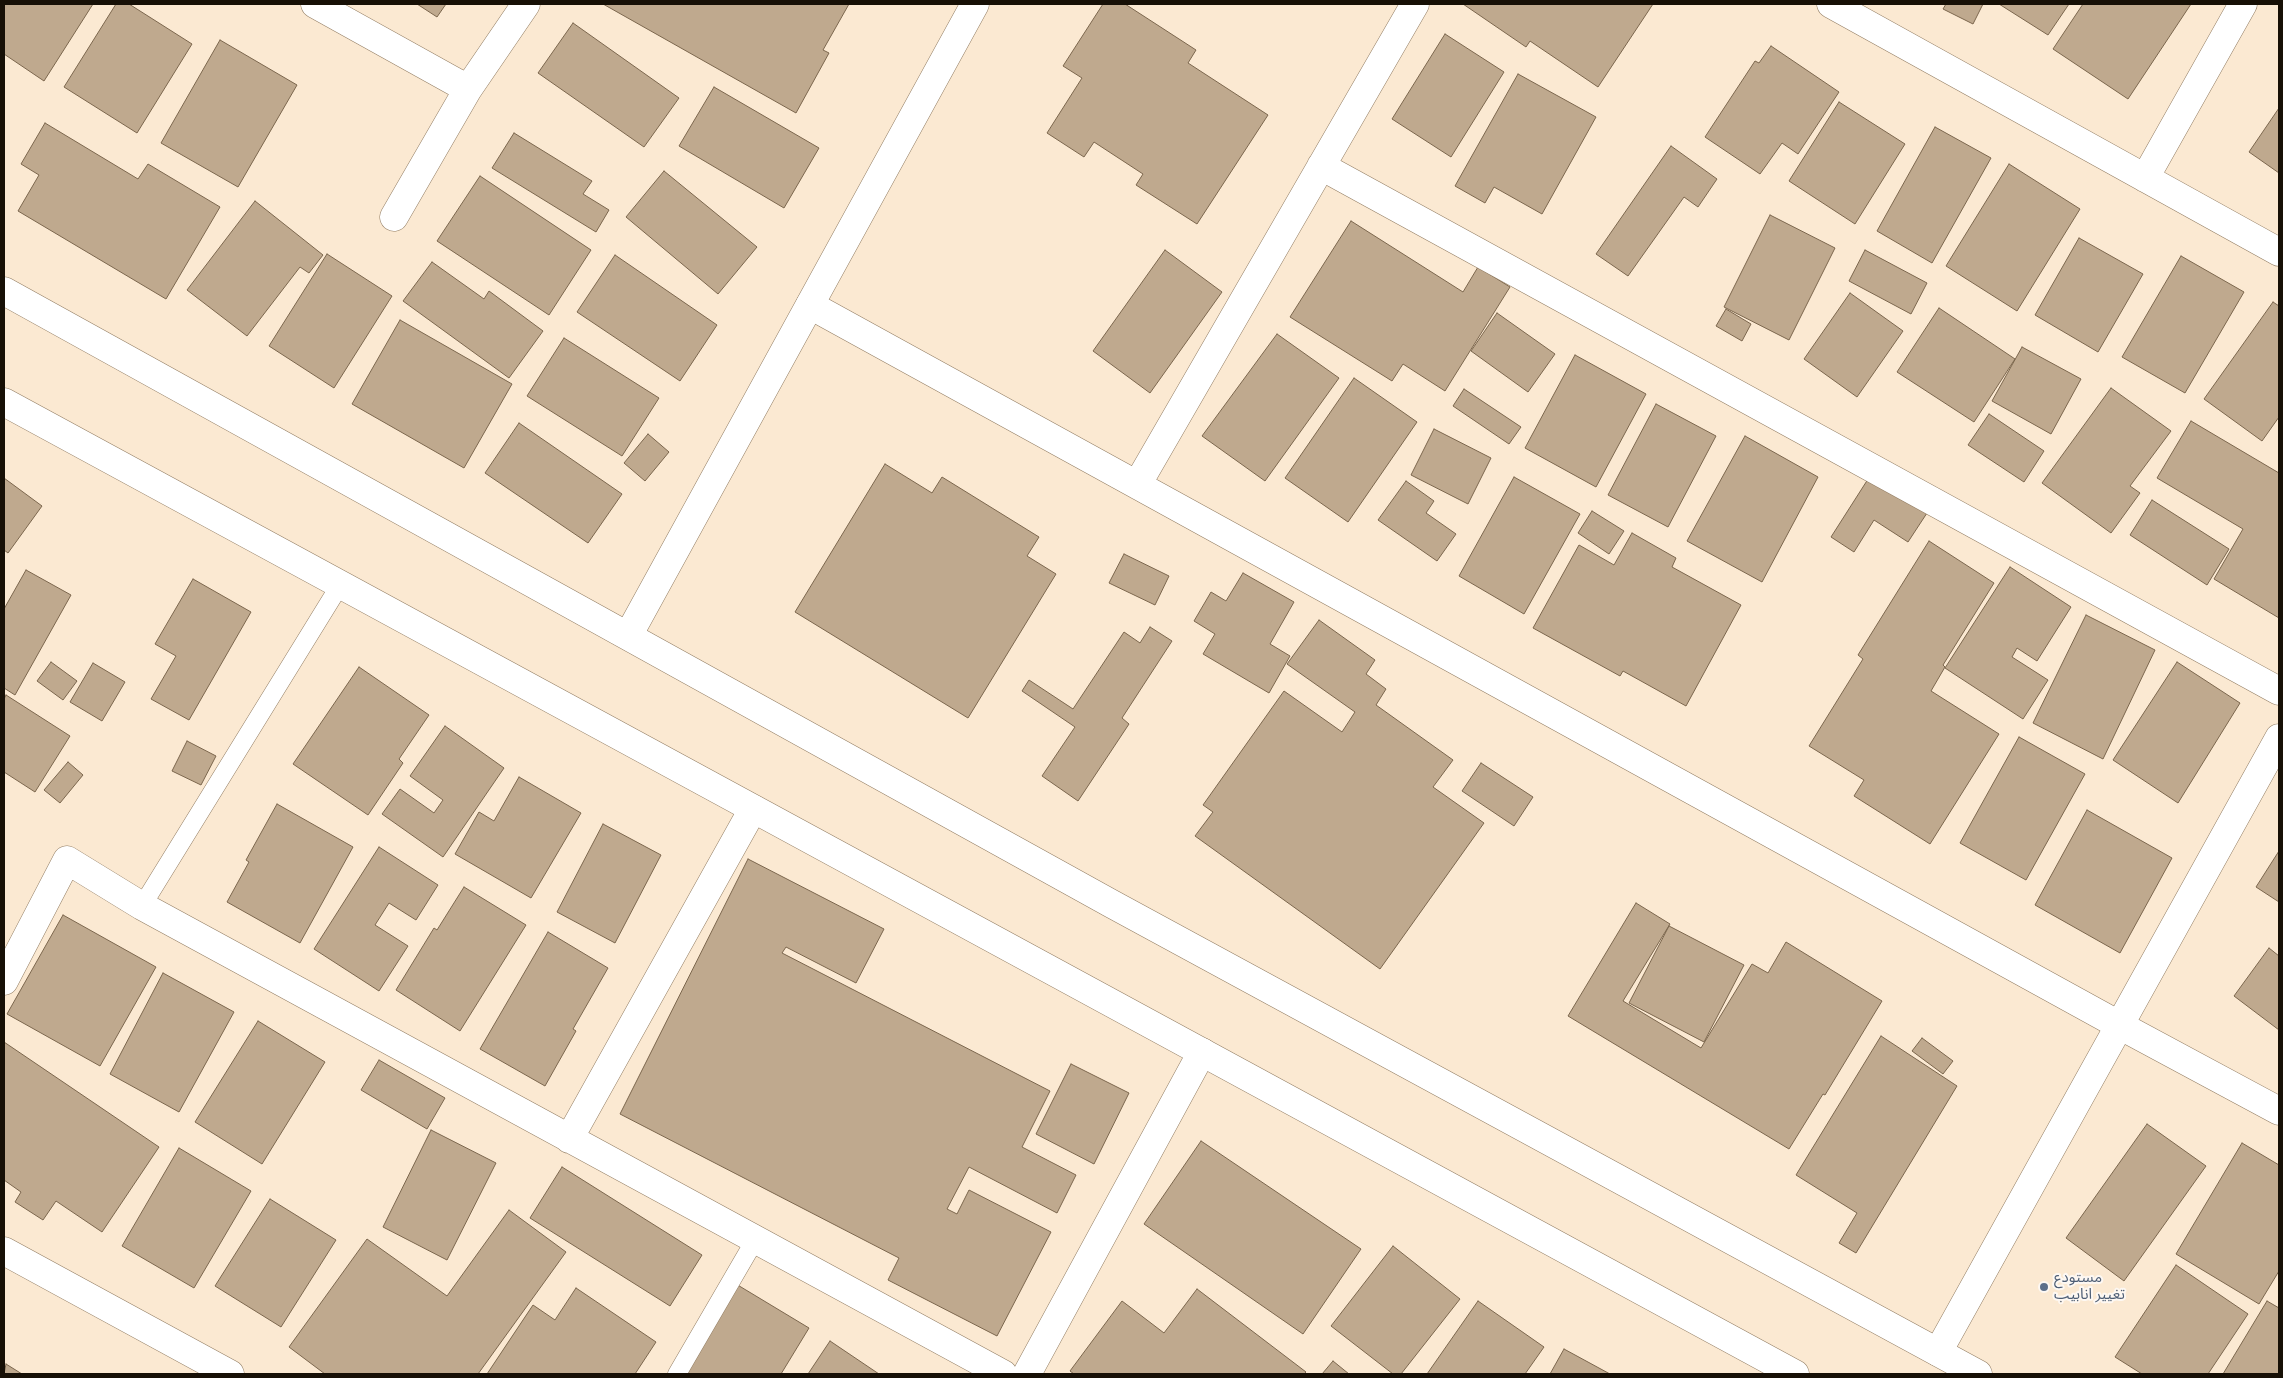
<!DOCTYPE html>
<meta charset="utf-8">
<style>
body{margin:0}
#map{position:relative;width:2283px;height:1378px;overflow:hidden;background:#fbe9d2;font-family:"Fira Sans Condensed",sans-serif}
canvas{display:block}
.frame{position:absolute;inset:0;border:5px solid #171006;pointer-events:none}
</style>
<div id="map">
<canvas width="2283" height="1378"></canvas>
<div class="frame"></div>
</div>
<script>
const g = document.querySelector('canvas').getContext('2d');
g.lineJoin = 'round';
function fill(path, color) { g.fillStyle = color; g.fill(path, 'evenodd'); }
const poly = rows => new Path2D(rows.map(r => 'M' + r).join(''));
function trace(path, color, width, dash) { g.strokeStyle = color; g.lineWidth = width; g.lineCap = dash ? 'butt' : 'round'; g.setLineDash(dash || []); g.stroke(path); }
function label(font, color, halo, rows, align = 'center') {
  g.font = font + ' "Fira Sans Condensed","Noto Sans Arabic",sans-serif'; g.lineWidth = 4; g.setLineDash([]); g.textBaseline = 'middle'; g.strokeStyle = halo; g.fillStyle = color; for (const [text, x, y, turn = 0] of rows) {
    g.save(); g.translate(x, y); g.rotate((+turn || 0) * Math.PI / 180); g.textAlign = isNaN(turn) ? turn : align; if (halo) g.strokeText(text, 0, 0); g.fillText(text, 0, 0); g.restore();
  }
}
const building = poly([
 [4,4,93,4,44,81,4,54,4,4],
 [116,4,129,4,192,44,137,133,64,87,116,4],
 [417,4,446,4,437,17,417,4],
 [603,4,849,4,823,50,829,53,796,113,603,4],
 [1103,4,1125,4,1196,50,1188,63,1268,115,1197,224,1136,185,1143,174,1094,142,1084,157,1047,133,1082,78,1063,66,1103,4],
 [1463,4,1653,4,1598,87,1530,41,1526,47,1463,4],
 [1946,4,1983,4,1973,24,1943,9,1946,4],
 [1999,4,2069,4,2048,35,1999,4],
 [2083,4,2191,4,2128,99,2053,49,2083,4],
 [573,23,679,98,644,147,538,73,573,23],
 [1445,34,1504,72,1451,157,1392,119,1445,34],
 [220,40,297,85,238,187,161,143,220,40],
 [1771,46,1839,92,1798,154,1782,143,1760,174,1705,137,1755,61,1759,63,1771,46],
 [1518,74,1596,117,1542,214,1494,187,1485,203,1455,186,1518,74],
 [714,87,819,148,784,208,679,146,714,87],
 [1839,102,1905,144,1855,224,1789,181,1839,102],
 [2279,108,2279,173,2249,152,2279,108],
 [45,123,138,179,148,164,220,207,166,299,18,211,39,175,21,164,45,123],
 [1935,127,1991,158,1932,263,1877,231,1935,127],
 [514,133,592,181,583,194,609,210,596,232,492,168,514,133],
 [1671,146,1717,179,1698,207,1684,197,1628,276,1596,254,1671,146],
 [2009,164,2080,209,2017,311,1946,266,2009,164],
 [664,171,757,247,718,294,626,217,664,171],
 [480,176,591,250,549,315,437,241,480,176],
 [255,201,323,255,309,273,300,267,247,336,187,290,255,201],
 [1770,215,1835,248,1789,340,1724,307,1770,215],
 [1351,221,1463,292,1478,267,1510,287,1445,391,1403,364,1392,381,1290,317,1351,221],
 [2079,238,2143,274,2098,352,2035,315,2079,238],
 [1165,250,1222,292,1150,393,1093,351,1165,250],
 [1865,250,1927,283,1911,314,1849,281,1865,250],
 [327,254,392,296,334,388,269,346,327,254],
 [615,255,717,325,680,381,577,312,615,255],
 [2181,256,2244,292,2185,393,2122,357,2181,256],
 [432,262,484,299,489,291,543,331,509,378,403,301,432,262],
 [1850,293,1903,331,1857,397,1804,359,1850,293],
 [2273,302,2279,306,2279,417,2262,441,2204,399,2273,302],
 [1939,308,2015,359,1974,422,1897,372,1939,308],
 [1726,309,1751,324,1742,341,1716,326,1726,309],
 [1497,313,1555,354,1528,392,1471,351,1497,313],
 [400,320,512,384,464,468,352,404,400,320],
 [1277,334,1339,378,1265,481,1202,436,1277,334],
 [564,338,659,398,622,456,527,396,564,338],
 [2022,347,2081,379,2051,434,1992,401,2022,347],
 [1575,355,1646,394,1596,487,1525,448,1575,355],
 [1354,378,1417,422,1348,522,1285,478,1354,378],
 [2111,388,2171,431,2130,486,2140,493,2111,533,2042,483,2111,388],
 [1464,389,1521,427,1509,444,1453,406,1464,389],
 [1656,404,1716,436,1668,527,1608,495,1656,404],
 [1989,414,2044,451,2024,482,1968,445,1989,414],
 [2191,421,2279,473,2279,618,2214,579,2243,529,2157,478,2191,421],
 [519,423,622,494,588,543,485,473,519,423],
 [1434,429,1491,458,1468,504,1411,475,1434,429],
 [648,434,669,452,645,481,624,463,648,434],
 [1745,436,1818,477,1762,582,1687,541,1745,436],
 [885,464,932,493,942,477,1039,537,1027,556,1056,574,968,718,795,612,885,464],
 [1870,476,1927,513,1908,542,1874,520,1854,552,1831,537,1870,476],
 [1514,477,1580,514,1524,614,1459,576,1514,477],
 [4,478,42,506,8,553,4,550,4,478],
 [1406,481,1434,501,1426,513,1456,534,1437,561,1378,520,1406,481],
 [2152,500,2229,549,2207,585,2130,535,2152,500],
 [1592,511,1624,531,1609,554,1578,533,1592,511],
 [1632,533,1676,558,1672,567,1741,605,1686,706,1623,671,1620,676,1533,628,1579,545,1614,565,1632,533],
 [1929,541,1994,583,1943,665,1945,667,1931,691,1999,734,1930,844,1854,796,1864,780,1809,746,1863,659,1858,655,1929,541],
 [1124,554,1169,576,1155,605,1109,583,1124,554],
 [2010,567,2071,607,2037,661,2017,648,2012,657,2048,680,2023,719,1945,668,2010,567],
 [26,570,71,595,15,695,4,688,4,609,26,570],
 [1243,573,1294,602,1270,644,1290,656,1269,693,1203,654,1215,634,1194,621,1211,592,1226,601,1243,573],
 [193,579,251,612,189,720,151,699,176,656,155,644,193,579],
 [2086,615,2155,650,2103,759,2033,723,2086,615],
 [1319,620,1375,660,1366,674,1386,689,1376,705,1453,760,1433,787,1484,823,1380,969,1195,836,1213,812,1203,805,1284,691,1342,732,1355,712,1287,664,1319,620],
 [1150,627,1172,641,1122,718,1129,724,1078,801,1042,776,1075,727,1022,691,1029,680,1073,709,1124,632,1140,643,1150,627],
 [51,662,77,681,63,700,37,681,51,662],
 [2177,662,2240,703,2178,803,2113,760,2177,662],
 [93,663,125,682,102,721,70,702,93,663],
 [359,667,429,715,399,759,403,763,368,815,293,764,359,667],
 [6,695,70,736,35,792,4,772,4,699,6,695],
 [445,726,504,768,443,857,382,814,400,789,434,813,443,800,410,776,445,726],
 [2019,737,2085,774,2026,880,1960,843,2019,737],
 [187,741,216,756,201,785,172,771,187,741],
 [68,762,83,775,60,803,44,790,68,762],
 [1481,763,1533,797,1514,826,1462,791,1481,763],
 [519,777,581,813,531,898,455,854,479,812,494,821,519,777],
 [277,804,353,847,300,943,227,902,249,862,246,860,277,804],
 [2087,810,2172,858,2120,953,2035,905,2087,810],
 [603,824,661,855,615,943,557,912,603,824],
 [379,847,438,885,416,920,389,903,375,925,408,946,379,991,314,949,379,847],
 [2279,851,2279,902,2256,887,2279,851],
 [748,859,884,929,856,983,786,947,782,953,1050,1091,1022,1147,1076,1175,1057,1213,969,1167,947,1209,957,1214,969,1190,1051,1232,997,1336,888,1280,899,1258,620,1114,748,859],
 [464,887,526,925,460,1031,396,990,434,928,437,930,464,887],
 [1636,903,1670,924,1623,1001,1701,1048,1752,964,1768,973,1786,942,1882,1001,1825,1095,1823,1094,1789,1149,1568,1016,1636,903],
 [63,915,156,967,100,1066,7,1014,63,915],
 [1669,926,1744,965,1704,1042,1629,1003,1669,926],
 [548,932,608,968,573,1029,576,1031,545,1086,480,1049,548,932],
 [2269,948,2279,956,2279,1030,2234,996,2269,948],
 [163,973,234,1012,179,1112,110,1074,163,973],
 [258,1021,325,1062,262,1164,195,1122,258,1021],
 [1881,1036,1957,1086,1856,1253,1839,1243,1857,1213,1796,1175,1881,1036],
 [1922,1038,1953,1061,1943,1074,1912,1051,1922,1038],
 [4,1042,159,1147,102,1232,56,1201,43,1220,15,1202,21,1192,4,1180,4,1042],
 [379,1060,445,1098,427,1129,361,1090,379,1060],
 [1071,1064,1129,1093,1094,1164,1036,1134,1071,1064],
 [2147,1124,2206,1166,2124,1281,2066,1238,2147,1124],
 [431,1130,496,1163,447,1260,383,1227,431,1130],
 [1201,1141,1361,1249,1303,1334,1144,1224,1201,1141],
 [2242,1143,2279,1165,2279,1271,2259,1304,2176,1254,2242,1143],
 [179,1148,251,1191,194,1288,122,1246,179,1148],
 [562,1167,702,1255,670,1306,530,1218,562,1167],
 [270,1199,336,1240,281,1327,215,1286,270,1199],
 [509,1210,566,1252,478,1374,325,1374,289,1347,367,1239,447,1296,509,1210],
 [1393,1246,1460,1299,1401,1374,1393,1374,1331,1326,1393,1246],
 [2176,1265,2248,1314,2208,1374,2142,1374,2115,1357,2176,1265],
 [731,1281,809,1328,781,1374,677,1374,731,1281],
 [576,1288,656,1342,635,1374,487,1374,533,1305,555,1320,576,1288],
 [1197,1289,1306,1372,1304,1374,1074,1374,1070,1371,1122,1301,1164,1333,1197,1289],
 [1478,1301,1544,1347,1525,1374,1427,1374,1478,1301],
 [2267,1301,2279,1308,2279,1374,2223,1374,2267,1301],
 [830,1341,879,1374,808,1374,830,1341],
 [1564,1349,1610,1374,1550,1374,1564,1349],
 [1333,1361,1349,1374,1322,1374,1333,1361],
 [6,1364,22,1374,4,1374,6,1364]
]);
fill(building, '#bfa98e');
trace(building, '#7b664d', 1);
const service = poly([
 [142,906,340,585],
 [677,1374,755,1240]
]);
const minor = poly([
 [315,4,468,89,526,4],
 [1831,4,2279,252],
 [1321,166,2279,691],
 [2145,178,2243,4],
 [394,217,468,89],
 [810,305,2119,1025,2279,1111],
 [1137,485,1415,4],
 [4,981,67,860,142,906,1003,1374],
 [569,1139,753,809],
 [4,1251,230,1374],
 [1938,1352,2279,738],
 [1027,1374,1202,1052]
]);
const tertiary = poly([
 [4,291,1112,904,1978,1374],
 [4,402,1795,1374],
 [628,636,975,4]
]);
trace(service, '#927d63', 19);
trace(minor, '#927d63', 29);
trace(tertiary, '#927d63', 29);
trace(service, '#fff', 18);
trace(minor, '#fff', 28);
trace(tertiary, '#fff', 28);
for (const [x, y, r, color] of [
 [2044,1287,5,"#5c6f8a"]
]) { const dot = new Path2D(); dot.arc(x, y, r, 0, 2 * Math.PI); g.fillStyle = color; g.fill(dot); trace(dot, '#fdf8f3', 2); }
label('15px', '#4e5e75', '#fdf8f3', [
 ["مستودع",2054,1278],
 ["تغيير انابيب",2054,1295]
], 'left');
</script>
